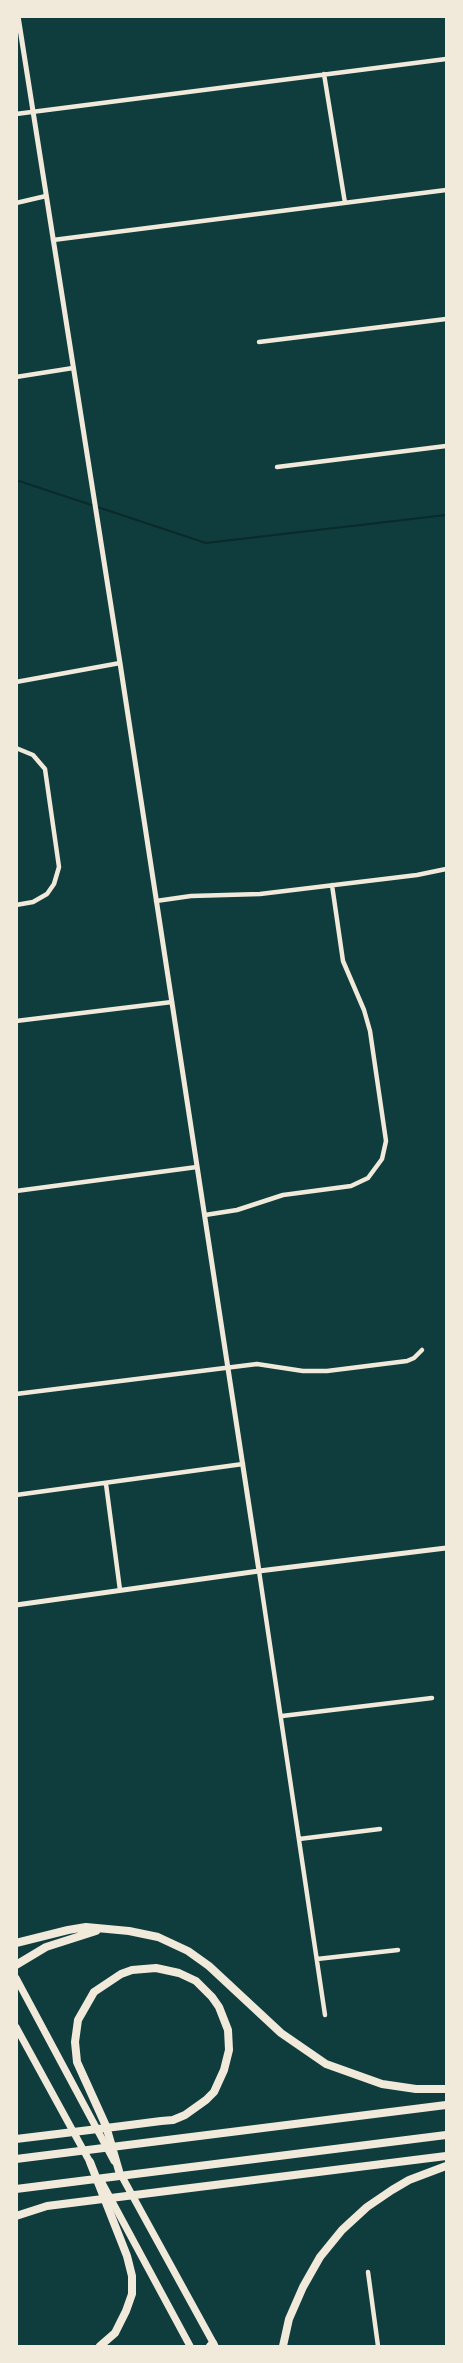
<!DOCTYPE html>
<style>
body{margin:0}
#map{position:relative;width:463px;height:2363px;overflow:hidden;background:#0f3d3e;font-family:"PT Serif",serif}
canvas{display:block}
.frame{position:absolute;inset:0;border:18px solid #f1e9da;pointer-events:none}
</style>
<div id="map">
<canvas width="463" height="2363"></canvas>
<div class="frame"></div>
</div>
<script>
const g = document.querySelector('canvas').getContext('2d');
g.lineJoin = 'round';
const poly = rows => new Path2D(rows.map(r => 'M' + r).join(''));
function trace(path, color, width, dash) { g.strokeStyle = color; g.lineWidth = width; g.lineCap = dash ? 'butt' : 'round'; g.setLineDash(dash || []); g.stroke(path); }
trace(poly([
 [16,480,206,543,446,515]
]), '#0a2a2b', 2);
trace(poly([
 [324,74,345,203],
 [16,114,446,59],
 [16,203,46,196],
 [53,240,446,190],
 [259,342,446,319],
 [16,377,73,368],
 [277,467,446,446],
 [16,682,120,663],
 [16,748,33,755,45,769,59,867,54,884,47,894,33,902,16,905],
 [156,901,191,896,260,894,417,875,446,869],
 [16,1021,172,1002],
 [16,1191,197,1167],
 [205,1215,237,1210,283,1195,351,1186,368,1178,382,1159,386,1141,370,1031,364,1010,343,961,332,885],
 [16,1394,257,1364,303,1371,327,1371,407,1361,414,1358,422,1350],
 [106,1484,120,1590],
 [16,1495,243,1464],
 [259,1571,325,2015],
 [282,1716,432,1698],
 [299,1839,380,1829],
 [317,1959,398,1950],
 [368,2272,378,2346]
]), '#f1e9da', 4.5);
trace(poly([
 [18,16,120,663,259,1571],
 [16,1605,259,1571,446,1548]
]), '#f1e9da', 5);
trace(poly([
 [16,1978,114,2161],
 [16,2027,91,2164],
 [120,2173,215,2346],
 [100,2179,190,2346]
]), '#f1e9da', 7);
trace(poly([
 [16,1943,68,1930,86,1927,129,1931,158,1937,188,1951,209,1966,281,2033,326,2064,382,2084,416,2089,446,2089],
 [16,1965,46,1947,96,1931],
 [16,2139,49,2135,122,2126,161,2121,173,2120,185,2115,206,2100,214,2092,224,2070,229,2050,228,2030,219,2007,212,1997,196,1981,179,1973,156,1968,132,1970,121,1974,94,1992,78,2020,75,2042,77,2062,106,2126,119,2171],
 [16,2159,446,2105],
 [90,2162,127,2256,132,2276,132,2294,126,2311,115,2333,100,2346],
 [16,2189,446,2135],
 [16,2216,47,2206,446,2156],
 [210,2346,213,2343],
 [283,2346,289,2319,303,2287,320,2257,342,2230,367,2207,392,2190,409,2180,446,2166]
]), '#f1e9da', 8);
</script>
